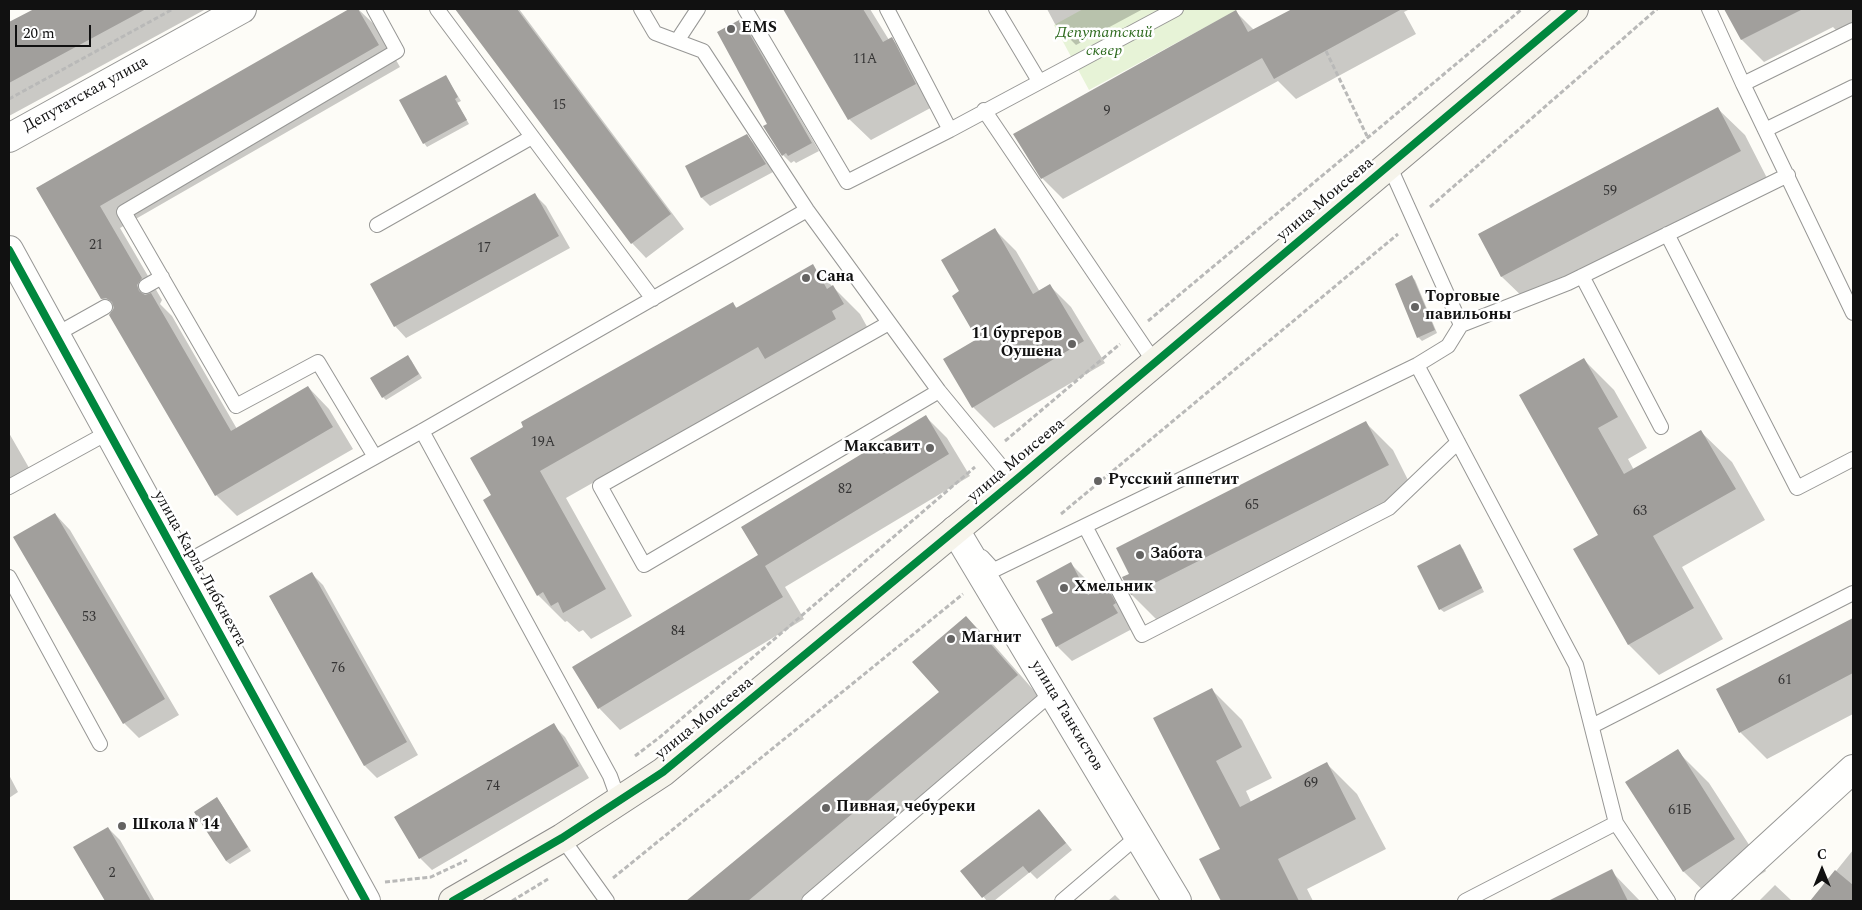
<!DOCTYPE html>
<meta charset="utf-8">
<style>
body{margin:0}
#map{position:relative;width:1862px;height:910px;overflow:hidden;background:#fdfcf7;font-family:Spectral,serif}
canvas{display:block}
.frame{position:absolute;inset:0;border:10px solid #111;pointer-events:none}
.north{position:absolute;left:1797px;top:845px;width:50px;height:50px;-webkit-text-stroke:4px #fff;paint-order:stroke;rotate:0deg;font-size:14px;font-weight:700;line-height:20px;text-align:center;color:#111}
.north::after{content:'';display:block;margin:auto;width:18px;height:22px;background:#111;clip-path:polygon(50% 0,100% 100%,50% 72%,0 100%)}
.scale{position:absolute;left:15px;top:25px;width:76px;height:22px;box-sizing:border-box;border:2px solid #111;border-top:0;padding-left:6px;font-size:15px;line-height:18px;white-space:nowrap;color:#111;-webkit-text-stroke:4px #fff;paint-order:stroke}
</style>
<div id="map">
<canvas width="1862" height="910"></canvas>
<div class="frame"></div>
<div class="north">С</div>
<div class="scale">20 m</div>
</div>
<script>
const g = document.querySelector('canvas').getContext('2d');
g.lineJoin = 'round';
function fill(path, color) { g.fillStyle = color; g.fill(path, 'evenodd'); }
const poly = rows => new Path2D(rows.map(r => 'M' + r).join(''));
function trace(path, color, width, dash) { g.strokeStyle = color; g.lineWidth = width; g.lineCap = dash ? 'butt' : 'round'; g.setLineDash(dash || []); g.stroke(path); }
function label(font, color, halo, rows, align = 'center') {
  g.font = font + ' Spectral,serif'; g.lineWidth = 5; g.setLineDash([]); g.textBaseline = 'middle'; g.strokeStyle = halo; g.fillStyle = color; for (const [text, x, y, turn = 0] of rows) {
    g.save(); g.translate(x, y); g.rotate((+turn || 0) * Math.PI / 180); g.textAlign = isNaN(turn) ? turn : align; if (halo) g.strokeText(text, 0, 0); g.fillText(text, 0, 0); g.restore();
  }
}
fill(poly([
 [1083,9,1239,9,1089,90,1054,25]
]), '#e7f3d7');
fill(poly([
 [36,9,206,9,9,116,9,19,11,23],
 [351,9,358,9,377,27,400,67,120,228,162,300,160,304,172,316,237,429,308,387,329,409,353,449,237,516,216,495,113,310,102,299,37,188],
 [456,9,519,9,684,229,646,258,632,243],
 [785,9,870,9,889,40,891,38,912,60,936,105,871,140,849,119],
 [1047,9,1143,9,1076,45,1055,24],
 [1295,9,1410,9,1404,12,1416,34,1296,99,1278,81,1063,199,1042,178,1236,12,1254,30],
 [1726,9,1853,9,1853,32,1843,37,1833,27,1764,62,1742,40],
 [741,21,748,28,819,151,796,163,794,161,791,163,783,155],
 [446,77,461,101,457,103,469,124,427,147,424,143],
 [1718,109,1745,135,1767,178,1529,303,1502,277,1479,234],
 [747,136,755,144,773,172,710,206,702,198,687,167],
 [535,195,546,206,570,248,406,338,395,326],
 [995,230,1016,251,1040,292,1050,286,1071,307,1105,363,994,428,973,407,979,340,960,292],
 [812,266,860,314,870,332,862,346,793,385,783,375,566,498,632,616,591,639,583,630,579,632,567,621,565,622,538,595,492,495,733,304,737,308],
 [1412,277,1415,280,1437,333,1422,341,1418,337],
 [411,360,422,378,386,400,383,397],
 [1584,360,1614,390,1647,448,1628,459,1634,470,1701,432,1732,462,1765,520,1682,567,1723,639,1659,675,1629,645,1575,549,1600,535],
 [925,416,947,438,970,476,785,587,804,619,620,730,599,708,760,555],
 [1366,423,1393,450,1414,492,1159,622,1132,595,1123,578],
 [9,433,36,480,9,496],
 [55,514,70,530,179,715,139,738,124,723],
 [1459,546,1463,549,1484,592,1444,612,1440,609],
 [1071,564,1086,579,1094,593,1106,587,1121,602,1132,629,1072,661,1057,646,1054,613],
 [312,574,323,585,418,755,377,778,365,766,270,597],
 [966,617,993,644,1044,702,806,901,688,901,941,692],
 [1853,619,1853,714,1767,759,1740,732,1718,689],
 [1212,690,1242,720,1272,778,1246,791,1251,802,1327,764,1357,794,1386,849,1307,889,1313,901,1222,901,1201,860,1222,849,1155,719],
 [553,725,565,737,589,778,432,870,420,858],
 [1677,751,1709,783,1766,871,1720,901,1714,901,1684,872,1627,783],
 [9,775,18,792,9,798],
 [220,802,251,851,230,864,226,861],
 [1045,817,1072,850,1037,879,1030,872,994,901,987,901,962,871],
 [108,828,120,840,155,901,106,901,75,847],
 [1853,850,1853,901,1812,901],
 [1611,871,1640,901,1551,901],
 [1775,885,1792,901,1759,901],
 [1115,895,1121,901,1108,901]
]), '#0003');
fill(poly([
 [34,9,146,9,9,83,9,22],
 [349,9,358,9,379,45,100,206,142,278,137,285,139,291,145,295,151,293,231,431,308,386,333,427,215,496,109,315,114,308,112,302,106,298,101,299,36,188],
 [455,9,517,9,671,214,631,244],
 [783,9,863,9,883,42,892,37,916,84,848,120],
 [1292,9,1402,9,1274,79,1262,58,1041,179,1013,134,1236,10,1248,32],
 [1724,9,1803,9,1741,40],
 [741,19,812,143,788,156,786,153,782,156,763,126,767,124,717,32],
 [446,75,458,97,455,99,467,120,423,144,399,100],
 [1718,107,1741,151,1501,277,1478,234],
 [747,134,766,164,701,198,685,166],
 [535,193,559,236,394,327,370,284],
 [995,228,1033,294,1050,284,1084,341,972,408,943,359,977,339,952,296,959,291,941,260],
 [813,264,827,289,833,285,844,304,832,311,836,319,765,359,758,347,540,471,606,589,563,613,558,602,551,606,543,592,537,596,483,500,491,495,470,458,523,427,521,422,733,302,736,308],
 [1412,275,1435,330,1417,338,1395,284],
 [408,355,419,374,382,398,370,378],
 [1584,358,1618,417,1598,428,1624,474,1701,430,1736,489,1653,536,1694,608,1628,645,1573,549,1598,535,1519,395],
 [926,415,949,454,765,566,783,597,598,709,572,667,758,555,741,527],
 [1366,421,1389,465,1131,595,1122,577,1129,574,1116,548],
 [55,513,165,699,123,724,13,537],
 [1460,544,1482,588,1439,610,1417,566],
 [1071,562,1088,595,1106,585,1116,603,1113,605,1118,613,1056,647,1041,619,1053,613,1036,581],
 [312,572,407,742,364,766,269,596],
 [966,616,1018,675,748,901,686,901,939,692,912,662],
 [1853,618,1853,673,1739,733,1716,689],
 [1212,688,1242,747,1216,761,1240,807,1327,762,1356,819,1278,859,1299,901,1221,901,1199,859,1220,849,1153,718],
 [554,723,579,766,419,859,394,817],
 [1678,749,1735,839,1683,872,1625,782],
 [217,797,248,847,226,861,194,812],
 [1039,809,1066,843,1029,873,1023,866,982,898,960,871],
 [108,827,151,901,105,901,73,847],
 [1612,869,1628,901,1548,901],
 [1835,870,1853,885,1853,901,1810,901]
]), '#a19f9c');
const lane = poly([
 [374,9,397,51,124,212,236,406,318,362,375,457],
 [437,9,653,299],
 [641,9,655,33,703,51,807,210,939,391,1014,482],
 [745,9,847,182,950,130,1176,9],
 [887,9,950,130],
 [996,9,1039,81],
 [1709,9,1743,84,1853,313],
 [677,41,698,9],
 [1743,84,1853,30],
 [984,110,1155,363],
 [1765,130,1853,87],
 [377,225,532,137],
 [1667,234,1797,488,1853,459],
 [1582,276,1661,427],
 [146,286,162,277],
 [889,323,600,486,644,565,939,391],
 [1461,325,1568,283,1788,175],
 [55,335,105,307],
 [1417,365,1576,665,1616,823,1668,901],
 [422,431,610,776,619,801],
 [9,487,109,432],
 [1085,526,1142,635,1389,508,1458,442],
 [982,557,994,570,1417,365,1448,346,1461,325,1389,165],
 [181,565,422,431,807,210],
 [9,577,100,744],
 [1592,726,1853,593],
 [562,838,607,901],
 [809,901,1052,693],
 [1062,901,1138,836],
 [1465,901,1616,823]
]);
const street = poly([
 [9,138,242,9],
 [9,250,366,901],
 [955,530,1177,901],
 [1709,901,1853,769]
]);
const secondary = poly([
 [453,901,562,838,663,772,1017,479,1574,9]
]);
trace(lane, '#979795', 16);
trace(street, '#979795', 30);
trace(secondary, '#8e8d8b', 30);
trace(poly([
 [1326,51,1367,136],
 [9,99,173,9],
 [1430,207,1657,9],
 [1148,321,1522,9],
 [1005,441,1120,344],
 [1061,514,1398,234],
 [635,756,660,737,975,467],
 [613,878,963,594],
 [385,882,431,877,467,860],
 [512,901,548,879]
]), '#b9b9b8', 3, [5, 2.5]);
trace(lane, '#fffffe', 14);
trace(street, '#fffffe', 28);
trace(secondary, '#f6f4eb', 28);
trace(poly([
 [9,250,366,901],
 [453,901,562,838,663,772,1017,479,1574,9]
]), '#00873e', 8);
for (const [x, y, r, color] of [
 [731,29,5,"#646362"],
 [806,278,5,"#646362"],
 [1415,307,5,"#646362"],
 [1072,344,5,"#646362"],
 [930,448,5,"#646362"],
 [1098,481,5,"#646362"],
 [1140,555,5,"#646362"],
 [1064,588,5,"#646362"],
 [951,639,5,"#646362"],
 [826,808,5,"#646362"],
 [122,826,5,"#646362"]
]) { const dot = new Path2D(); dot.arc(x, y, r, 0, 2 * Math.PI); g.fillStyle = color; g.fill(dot); trace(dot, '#fff', 2); }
label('14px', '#353434', null, [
 ["11А",865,60],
 ["15",559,106],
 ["9",1107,112],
 ["59",1610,192],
 ["21",96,246],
 ["17",484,249],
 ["19А",543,443],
 ["82",845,490],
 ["65",1252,506],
 ["63",1640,512],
 ["53",89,618],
 ["84",678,632],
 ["76",338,669],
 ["61",1785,681],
 ["69",1311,784],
 ["74",493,787],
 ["61Б",1680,811],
 ["2",112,874]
]);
label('bold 16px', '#111', '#fff', [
 ["EMS",741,29],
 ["Сана",816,278],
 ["Торговые",1425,298],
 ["павильоны",1425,316],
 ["11 бургеров",1062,335,"right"],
 ["Оушена",1062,353,"right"],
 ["Максавит",920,448,"right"],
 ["Русский аппетит",1108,481],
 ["Забота",1150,555],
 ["Хмельник",1074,588],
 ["Магнит",961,639],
 ["Пивная, чебуреки",836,808],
 ["Школа № 14",132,826]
], 'left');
label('italic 16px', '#2f6b1f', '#fff', [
 ["Депутатский",1104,34],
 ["сквер",1104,52]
]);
label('16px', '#111', '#fff', [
 ["Депутатская улица",86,95,-29],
 ["улица Моисеева",1326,200,-40],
 ["улица Моисеева",1017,461,-40],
 ["улица Карла Либкнехта",199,569,61],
 ["улица Танкистов",1066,716,59],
 ["улица Моисеева",705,719,-39]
]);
</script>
